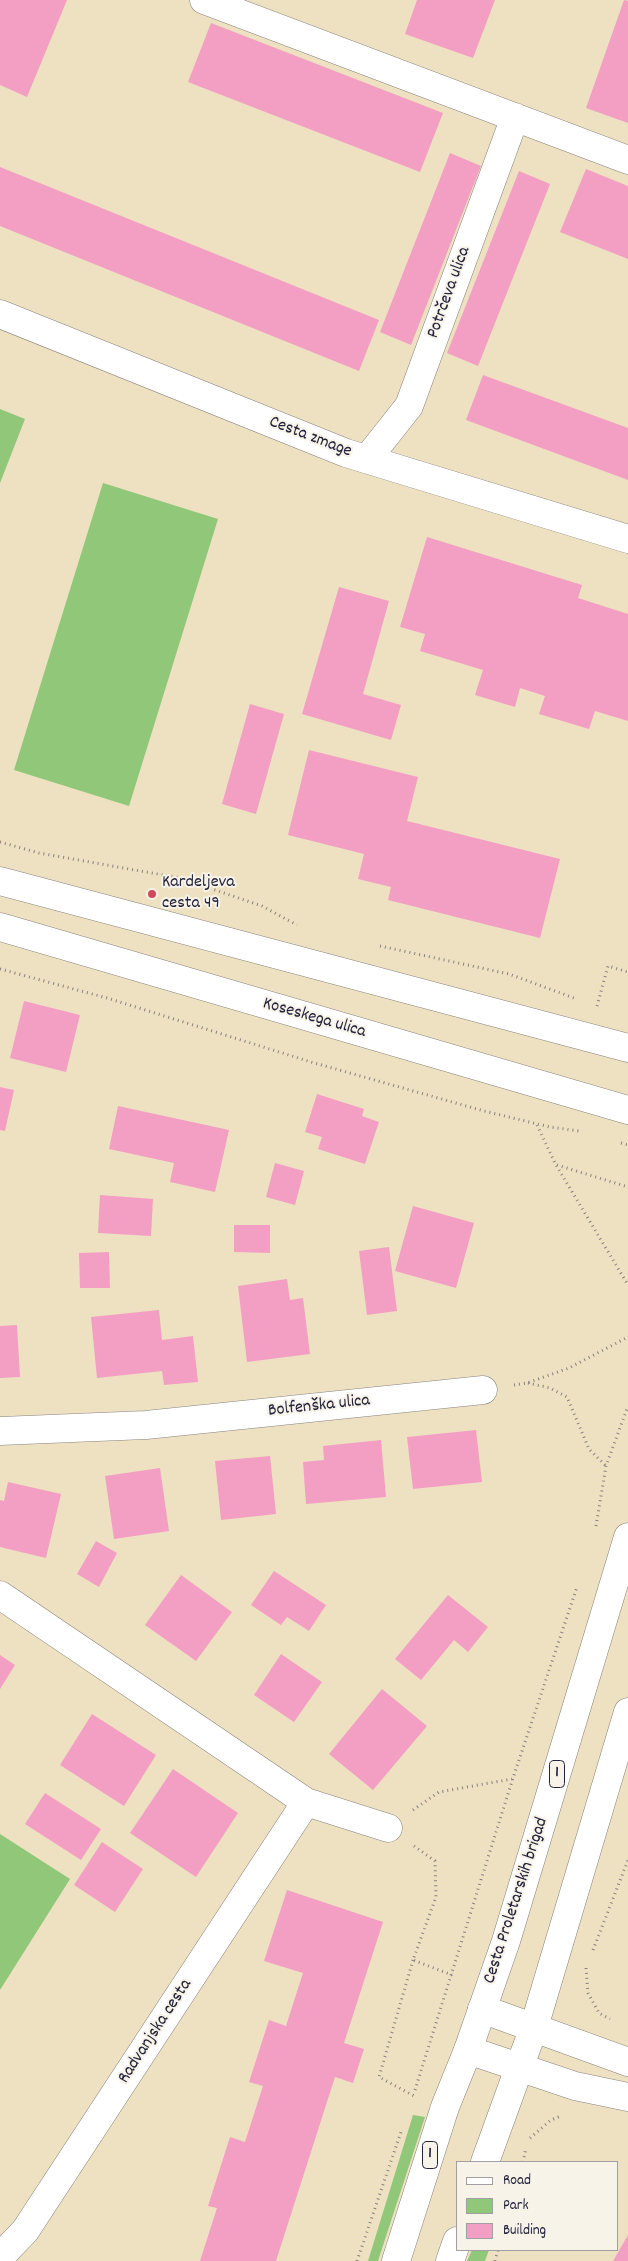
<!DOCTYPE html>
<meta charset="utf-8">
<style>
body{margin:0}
#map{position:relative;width:628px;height:2261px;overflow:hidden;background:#ede1c1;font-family:Dekko,sans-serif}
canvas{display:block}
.legend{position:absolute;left:456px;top:2161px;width:162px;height:90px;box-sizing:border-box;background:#f7f3e8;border:1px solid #a29fa3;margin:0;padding:6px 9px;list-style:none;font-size:15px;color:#22223b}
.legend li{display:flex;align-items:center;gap:10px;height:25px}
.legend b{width:25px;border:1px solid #a29fa3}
</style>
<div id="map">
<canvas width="628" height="2261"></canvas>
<ul class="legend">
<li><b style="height:6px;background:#fff"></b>Road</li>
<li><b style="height:14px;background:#91c779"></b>Park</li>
<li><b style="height:14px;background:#f39fc3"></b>Building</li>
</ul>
</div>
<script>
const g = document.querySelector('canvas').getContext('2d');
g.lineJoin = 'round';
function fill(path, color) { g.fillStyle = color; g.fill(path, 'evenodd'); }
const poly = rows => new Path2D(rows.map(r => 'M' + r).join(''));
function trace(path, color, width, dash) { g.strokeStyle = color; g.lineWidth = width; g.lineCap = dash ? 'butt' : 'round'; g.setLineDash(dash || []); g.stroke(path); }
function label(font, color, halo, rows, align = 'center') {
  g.font = font + ' Dekko,sans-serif'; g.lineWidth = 4; g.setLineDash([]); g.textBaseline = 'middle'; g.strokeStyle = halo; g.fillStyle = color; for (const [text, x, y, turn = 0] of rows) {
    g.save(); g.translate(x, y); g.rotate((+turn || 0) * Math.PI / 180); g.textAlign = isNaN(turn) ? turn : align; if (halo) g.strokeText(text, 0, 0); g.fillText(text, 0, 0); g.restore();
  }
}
fill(poly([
 [0,409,25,419,0,483],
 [103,483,218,519,129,806,14,770],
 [0,1834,70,1879,0,1990],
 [413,2115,425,2117,378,2261,368,2261],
 [472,2250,489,2250,485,2261,467,2261]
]), '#91c779');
fill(poly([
 [0,0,67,0,27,97,0,85],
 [417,0,495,0,473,58,405,34],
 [624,0,628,1,628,123,586,108],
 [211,23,443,113,420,172,188,82],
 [450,153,481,166,411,345,380,332],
 [0,167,379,320,359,371,0,226],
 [586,169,628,186,628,259,560,232],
 [519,171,550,184,478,366,447,353],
 [483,375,628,428,628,480,466,420],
 [427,537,582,585,578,598,628,614,628,721,595,711,589,729,539,714,545,696,520,688,515,707,475,695,483,670,420,651,425,634,400,627],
 [339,587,389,601,363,694,401,705,391,740,302,714],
 [250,704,284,714,256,814,222,804],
 [309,750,418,777,407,821,560,859,540,938,388,900,391,887,358,879,364,854,288,835],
 [24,1001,80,1015,66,1072,10,1058],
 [0,1087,14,1090,5,1131,0,1130],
 [317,1094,364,1109,362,1116,379,1122,365,1164,318,1149,322,1137,305,1132],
 [118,1106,229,1130,215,1192,170,1182,174,1163,109,1149],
 [275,1163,304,1171,295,1205,266,1197],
 [100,1195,153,1199,151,1236,98,1233],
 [413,1206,474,1223,456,1288,395,1271],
 [234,1225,270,1225,270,1253,234,1252],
 [389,1247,397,1311,367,1315,359,1251],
 [109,1252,110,1288,80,1288,79,1253],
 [287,1279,290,1300,303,1298,310,1354,247,1362,238,1286],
 [159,1310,162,1340,193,1336,198,1382,164,1385,162,1371,97,1378,91,1317],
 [17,1325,20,1377,0,1378,0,1326],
 [476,1430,482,1482,413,1489,407,1437],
 [381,1440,386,1497,306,1504,303,1462,324,1460,323,1446],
 [270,1456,276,1514,221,1520,215,1461],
 [160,1468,169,1531,114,1539,105,1476],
 [8,1482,61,1494,46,1558,0,1547,0,1500,4,1501],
 [96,1541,117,1553,99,1587,77,1574],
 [274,1571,326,1605,309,1631,287,1617,281,1625,251,1605],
 [181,1575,232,1612,196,1661,145,1625],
 [448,1595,488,1627,468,1652,454,1640,421,1680,395,1659],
 [281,1654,322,1682,294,1722,254,1695],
 [0,1655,15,1665,0,1689],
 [382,1689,427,1726,373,1790,329,1754],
 [92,1714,156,1755,124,1806,60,1765],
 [173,1769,238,1813,196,1877,130,1833],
 [45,1793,101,1829,81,1860,25,1824],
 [102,1842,143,1869,115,1912,74,1885],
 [287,1890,383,1922,344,2043,364,2049,353,2083,335,2077,276,2261,200,2261,217,2208,208,2206,230,2137,245,2142,263,2086,249,2082,269,2020,286,2026,303,1973,264,1961],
 [628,2235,628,2261,613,2261]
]), '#f39fc3');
const minor = poly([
 [204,0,628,160],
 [0,314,346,453,628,539],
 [367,459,409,406,515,117],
 [0,1431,146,1425,483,1390],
 [0,1595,306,1802,388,1828],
 [0,2257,25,2231,306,1802]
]);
const tertiary = poly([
 [0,881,628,1048],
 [0,927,628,1110],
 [482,2009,628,2062],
 [468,2050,575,2086,628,2097]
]);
const primary = poly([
 [485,2162,534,2027,628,1712],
 [396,2261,445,2107,468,2050,506,1941,628,1537],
 [450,2261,457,2241]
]);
trace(minor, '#88827e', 29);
trace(tertiary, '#88827e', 29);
trace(primary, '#88827e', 29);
trace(poly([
 [0,842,39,853,180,878,262,906,297,925],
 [380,946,509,974,574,998],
 [0,969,107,998,311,1062,484,1111,550,1127,579,1131],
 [597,1006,608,966,628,972],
 [537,1125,556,1165,628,1285],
 [621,1143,628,1145],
 [557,1165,628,1187],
 [528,1383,550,1388,567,1397,589,1449,606,1466],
 [514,1385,527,1383,569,1368,628,1337],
 [596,1526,606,1466,628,1406],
 [413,1810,439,1792,512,1779],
 [414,1846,435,1861,436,1897,413,1960,452,1975],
 [593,1950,628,1860],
 [413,1960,379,2077,416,2097],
 [586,1968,588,1993,599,2013,610,2019],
 [415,2090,513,1778,577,1587],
 [530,2138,551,2120,561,2116],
 [523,2162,526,2148],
 [357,2261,402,2129],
 [495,2261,498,2250]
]), '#88827e', 3, [1, 4]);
trace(minor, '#fff', 28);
trace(tertiary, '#fff', 28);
trace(primary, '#fff', 28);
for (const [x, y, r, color] of [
 [152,894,5,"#d1495b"]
]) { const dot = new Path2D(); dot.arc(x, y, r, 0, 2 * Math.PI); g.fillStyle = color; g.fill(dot); trace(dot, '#f7f3e8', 2); }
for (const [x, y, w] of [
 [557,1774,15],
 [430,2155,15]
]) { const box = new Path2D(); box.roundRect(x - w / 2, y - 13.5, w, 27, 4); g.fillStyle = '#f7f3e8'; g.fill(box); trace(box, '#22223b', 1); }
label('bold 16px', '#22223b', null, [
 ["1",557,1774],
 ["1",430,2155]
]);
label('18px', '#22223b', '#f7f3e8', [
 ["Potrčeva ulica",450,293,-70],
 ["Cesta zmage",310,438,21],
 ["Koseskega ulica",314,1019,16],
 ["Bolfenška ulica",319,1407,-6],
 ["Cesta Proletarskih brigad",517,1901,-72],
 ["Radvanjska cesta",156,2032,-57]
]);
label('18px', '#22223b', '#f7f3e8', [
 ["Kardeljeva",162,884],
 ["cesta 49",162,905]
], 'left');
</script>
